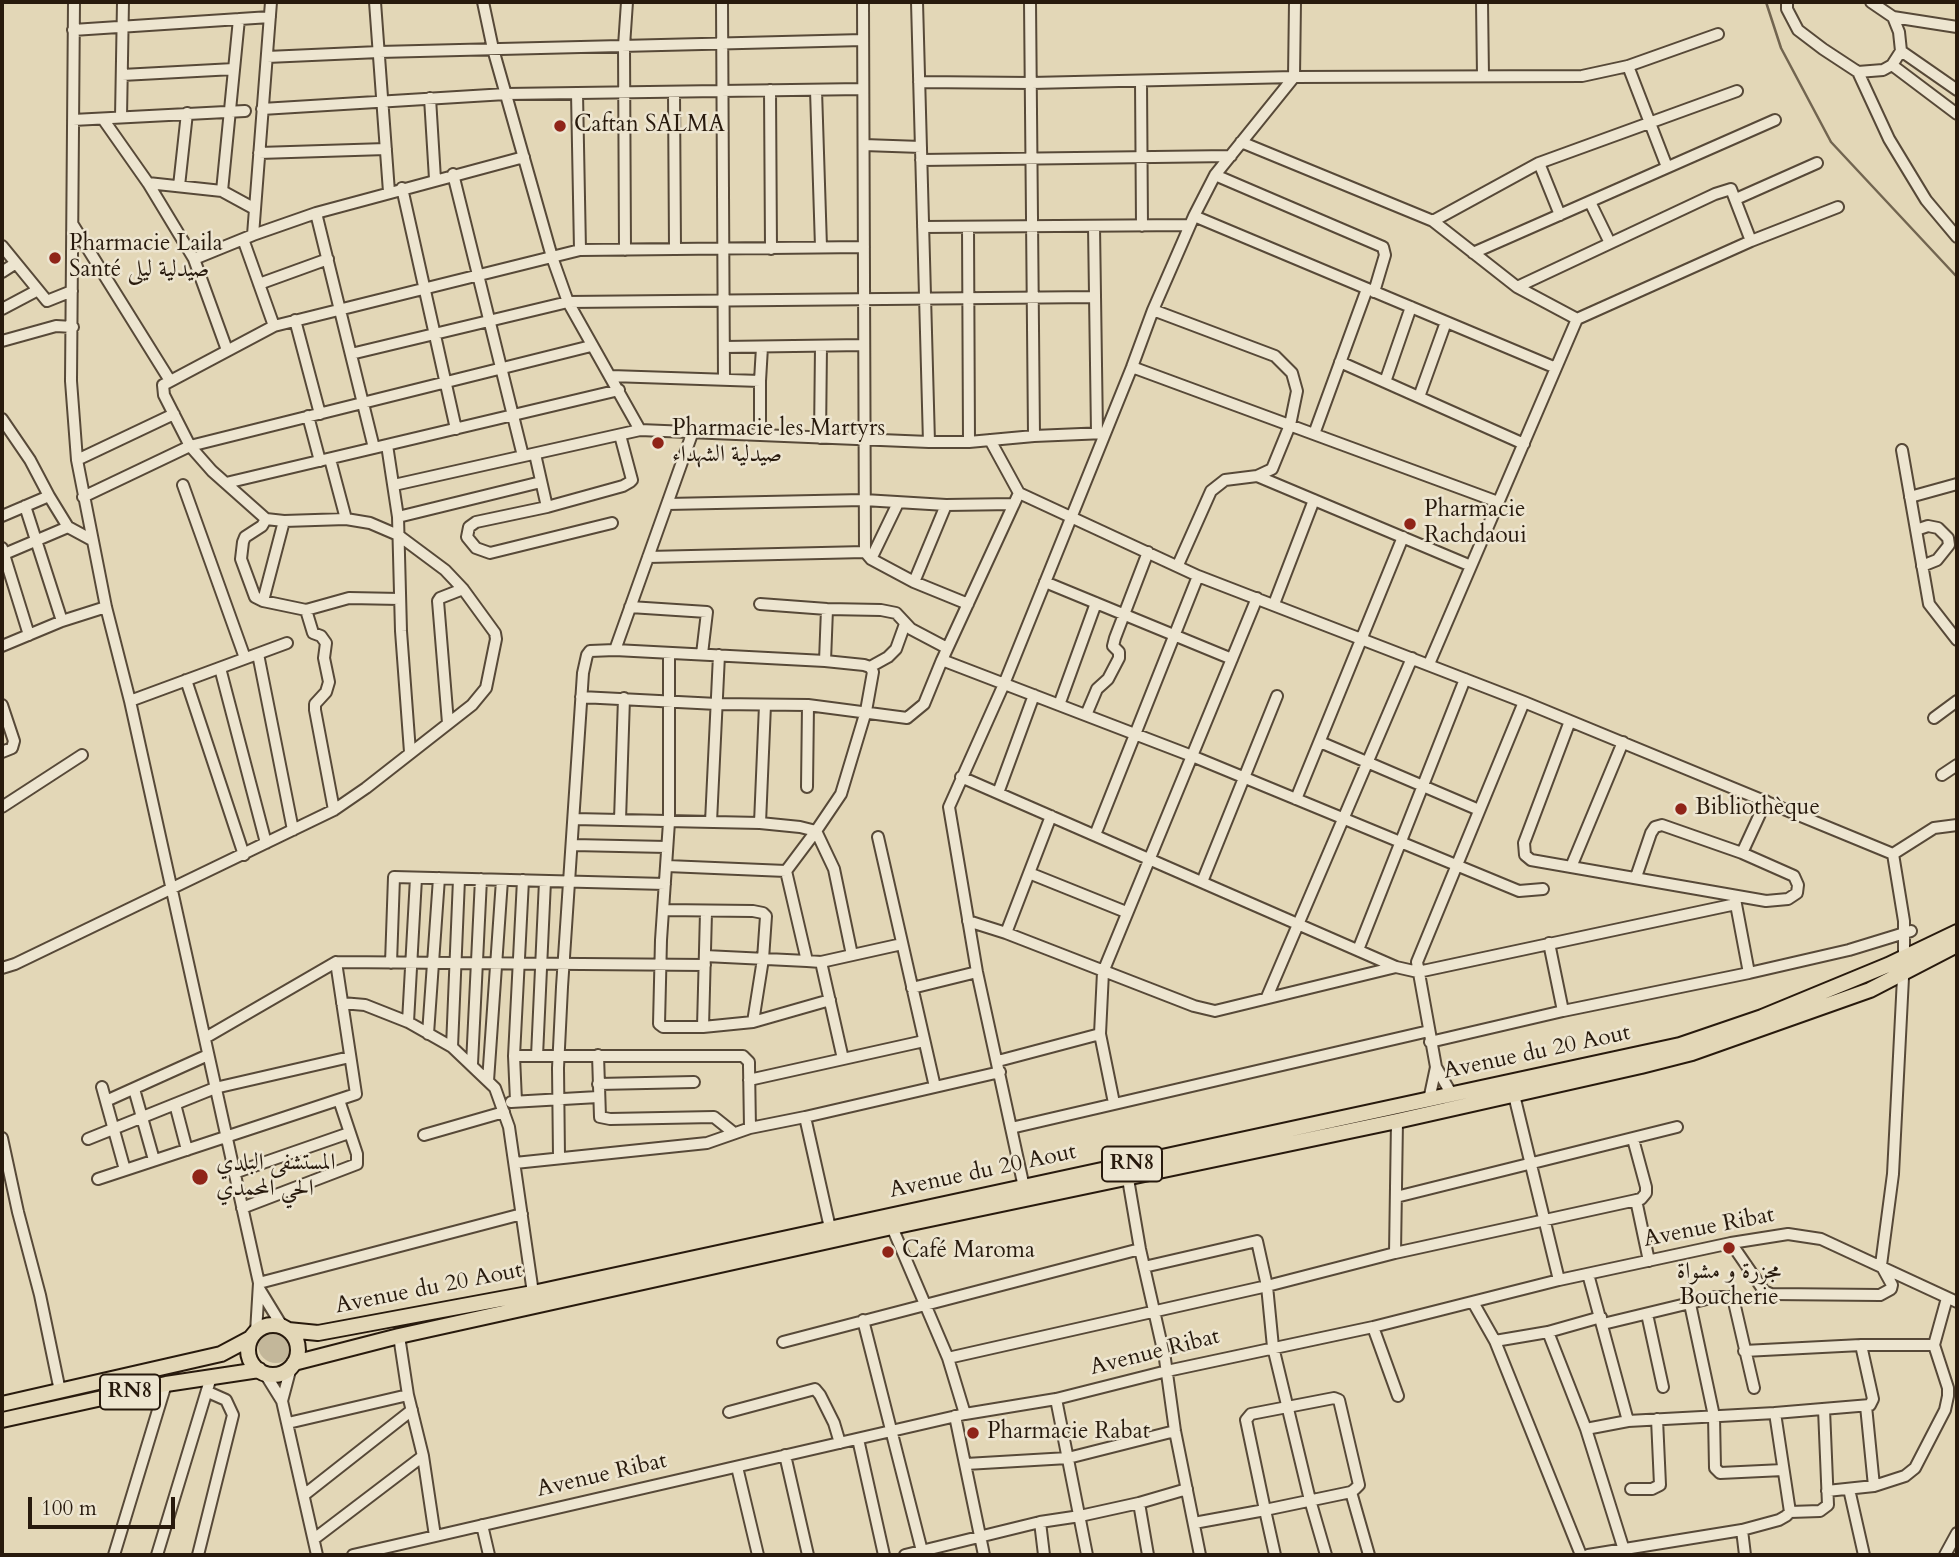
<!DOCTYPE html>
<meta charset="utf-8">
<style>
body{margin:0}
#map{position:relative;width:1959px;height:1557px;overflow:hidden;background:#e3d7b7;font-family:Cardo,serif}
canvas{display:block}
.frame{position:absolute;inset:0;border:4px solid #281a0d;pointer-events:none}
.scale{position:absolute;left:28px;top:1497px;width:147px;height:32px;box-sizing:border-box;border:4px solid #281a0d;border-top:0;padding-left:9px;font-size:21px;line-height:24px;white-space:nowrap;color:#281a0d;-webkit-text-stroke:5px #ede5d0;paint-order:stroke}
</style>
<div id="map">
<canvas width="1959" height="1557"></canvas>
<div class="frame"></div>
<div class="scale">100 m</div>
</div>
<script>
const g = document.querySelector('canvas').getContext('2d');
g.lineJoin = 'round';
function fill(path, color) { g.fillStyle = color; g.fill(path, 'evenodd'); }
const poly = rows => new Path2D(rows.map(r => 'M' + r).join(''));
function trace(path, color, width, dash) { g.strokeStyle = color; g.lineWidth = width; g.lineCap = dash ? 'butt' : 'round'; g.setLineDash(dash || []); g.stroke(path); }
function label(font, color, halo, rows, align = 'center') {
  g.font = font + ' Cardo,Amiri,serif'; g.lineWidth = 5; g.setLineDash([]); g.textBaseline = 'middle'; g.strokeStyle = halo; g.fillStyle = color; for (const [text, x, y, turn = 0] of rows) {
    g.save(); g.translate(x, y); g.rotate((+turn || 0) * Math.PI / 180); g.textAlign = isNaN(turn) ? turn : align; if (halo) g.strokeText(text, 0, 0); g.fillText(text, 0, 0); g.restore();
  }
}
fill(poly([
 '258 1345a18 18 0 1 1 36 0a18 18 0 1 1-36 0Z'
]), '#c3b79a');
trace(poly([
 [1766,2,1781,48,1831,142,1957,277]
]), '#726550', 2.5);
const minor = poly([
 [74,2,71,381,77,460,106,607,130,701,259,1283,256,1332],
 [375,2,389,192],
 [483,2,493,49,552,257,568,302,640,430,929,442,969,442,1034,436,1105,433],
 [722,2,724,380],
 [863,2,865,552],
 [917,2,929,442],
 [1030,2,1034,436],
 [1482,2,1483,76],
 [1787,2,1787,9,1798,30,1823,49,1858,72,1883,70,1892,65,1901,51,1899,32,1893,17,1871,2],
 [1893,17,1957,27],
 [73,30,270,17],
 [1901,51,1957,90],
 [267,57,379,52,863,40],
 [1892,65,1957,114],
 [1628,66,1667,167],
 [1858,72,1889,139,1926,200,1957,237],
 [122,75,234,69],
 [1141,81,1142,226],
 [919,82,1031,83,1294,77,1582,76,1628,66,1718,34],
 [770,90,771,249],
 [816,90,821,247],
 [674,92,675,249],
 [577,93,580,250],
 [430,98,435,179],
 [262,109,506,94,863,89],
 [121,117,123,2],
 [103,119,148,183,194,259,227,350],
 [73,120,245,111],
 [1241,142,1433,221,1517,287,1577,319],
 [864,145,921,147],
 [259,153,386,149],
 [921,160,1231,156],
 [1539,163,1560,215],
 [453,174,523,456],
 [1215,175,1383,247,1385,255,1374,292],
 [148,183,222,191,255,209],
 [179,186,187,113],
 [402,188,456,429],
 [222,191,239,19],
 [1736,199,1817,163],
 [1590,202,1610,243],
 [316,213,374,448],
 [1194,216,1556,368],
 [1433,221,1539,163,1737,91],
 [73,225,169,379],
 [1094,226,1097,433],
 [923,227,1190,225],
 [968,227,969,442],
 [253,235,271,2],
 [243,239,274,326],
 [2,246,47,301,72,291],
 [625,250,624,46,627,2],
 [1473,253,1775,120],
 [194,259,253,235,316,213,524,157],
 [2,272,16,263],
 [259,284,328,259],
 [1517,287,1715,194,1731,189,1751,241],
 [2,309,38,290],
 [1153,310,1275,356,1292,373,1297,391,1290,425,1272,469,1257,476,1225,480,1211,491,1178,565],
 [295,320,320,414],
 [2,341,56,326,73,327],
 [724,347,864,345],
 [351,354,568,302,1095,297],
 [1340,362,1524,444],
 [1132,367,1498,502],
 [611,376,760,381,760,435],
 [760,381,762,347],
 [1385,382,1411,307],
 [1419,397,1446,322],
 [308,416,320,461],
 [2,419,30,460,49,496],
 [1314,434,1367,289],
 [820,438,821,346],
 [990,440,1019,493,1198,576,1524,702,1893,854,1904,921,1904,958,1893,1174,1881,1265,1892,1285,1891,1289,1880,1295,1771,1294,1764,1291,1731,1243],
 [387,445,398,517,401,631,410,752],
 [1902,450,1929,604,1957,640],
 [535,454,547,507],
 [330,459,346,519],
 [77,460,174,414],
 [1257,476,1471,566],
 [226,483,619,390],
 [183,485,245,658],
 [394,485,640,430],
 [83,497,190,446,591,346],
 [1910,497,1957,484],
 [667,504,864,500,946,505,1014,504],
 [25,506,62,621],
 [2,516,49,496,68,527,92,540],
 [398,517,541,482],
 [266,519,262,526,245,537,243,542,241,559,255,597,263,601,306,610,349,598,400,599],
 [612,523,490,553,476,548,467,537,469,527,476,522,547,507,623,486,630,482,632,480,620,435],
 [1916,530,1928,526,1938,528,1948,538,1949,545,1937,560,1922,566],
 [2,548,29,635],
 [2,555,68,527],
 [648,557,865,552,871,559,914,582,968,604],
 [871,559,898,503],
 [914,582,946,505],
 [1045,582,1232,659],
 [263,601,284,521],
 [760,604,827,609,881,610,896,613,911,629,947,648],
 [1274,604,1314,500],
 [630,607,707,612,702,654],
 [306,610,313,633,321,636,326,643,324,658,329,682,326,692,315,704,315,710,334,810],
 [2,646,62,621,106,607],
 [615,650,692,434],
 [669,653,669,822,661,940,659,1024,663,1027,703,1027,753,1022],
 [258,654,293,830],
 [942,660,1192,756,1519,891,1543,889],
 [825,661,827,609],
 [1429,664,1577,319,1751,241,1838,207],
 [870,667,888,657,896,649,905,624],
 [220,668,266,843],
 [186,680,244,855],
 [581,697,717,704,808,705,907,718,924,704,942,660,1019,493],
 [130,701,287,643],
 [2,705,14,741,12,748,2,752],
 [1059,705,1096,603],
 [1086,715,1097,689,1108,679,1119,658,1119,652,1113,646,1115,638,1148,552],
 [1934,718,1957,701],
 [1570,721,1524,843,1525,855,1531,860,1766,901,1788,899,1797,893,1798,885,1794,876,1742,853,1662,825,1655,827,1651,833,1636,877],
 [448,723,438,601,440,598,463,589],
 [1320,742,1479,810],
 [1942,775,1957,765],
 [961,777,1396,967],
 [807,787,808,705],
 [998,793,1034,695],
 [1296,799,1403,537],
 [2,807,82,755],
 [620,820,624,698],
 [711,822,719,655],
 [760,823,765,705],
 [1095,835,1198,576],
 [878,837,935,1087],
 [573,845,667,847],
 [1742,853,1766,801],
 [1893,854,1934,828,1957,825],
 [667,866,786,871],
 [1571,867,1623,742],
 [786,871,807,961,821,962,902,944],
 [786,871,816,831,834,869,852,955],
 [1029,873,1126,912],
 [1202,882,1277,696],
 [663,910,753,911,763,913,766,916,763,959,753,1022,830,1000],
 [968,921,1006,933,1194,1006,1215,1011,1396,967,1418,972,1736,904],
 [1006,933,1051,816],
 [1549,943,1563,1011],
 [1358,950,1465,679],
 [705,956,807,961],
 [821,962,843,1059],
 [391,963,394,877,665,884],
 [2,968,15,964,334,810,366,788,472,705,486,688,496,639,495,633,463,589,445,570,398,535,370,523,346,519,284,521,266,519,212,471,190,446,164,395,163,385,274,326,580,250,864,247],
 [1749,973,1849,950,1911,931],
 [912,988,977,972],
 [1267,997,1412,658],
 [342,1003,365,1005,408,1022,452,1047,495,1088,509,1127,533,1293],
 [408,1022,416,878],
 [703,1027,706,912],
 [428,1034,439,878],
 [205,1038,336,962,705,965],
 [1430,1042,1563,1011,1749,973,1735,899],
 [452,1047,459,879],
 [598,1055,600,1117,610,1119,714,1117,734,1133],
 [514,1056,743,1056,749,1062,749,1066,750,1128],
 [537,1056,545,881],
 [998,1061,1100,1034],
 [472,1064,481,879],
 [749,1080,924,1041],
 [488,1081,502,880],
 [598,1084,694,1082],
 [102,1087,125,1170],
 [134,1089,154,1160],
 [1452,1095,1436,1067,1417,962,1524,702],
 [1514,1095,1559,1280],
 [1429,1100,1436,1067],
 [106,1101,208,1055],
 [516,1101,514,1056,523,880],
 [511,1102,598,1097],
 [1114,1103,1100,1034,1103,972,1257,598],
 [175,1104,187,1150],
 [805,1117,1000,1072],
 [1011,1128,1429,1031],
 [424,1135,504,1112],
 [2,1138,18,1212,40,1295,60,1391],
 [88,1139,215,1088,350,1057],
 [559,1157,558,1068,562,987,583,673,587,655,590,651,615,650,825,661,864,665,870,667,873,672,866,711,841,794,816,831,800,827,760,823,574,819],
 [515,1163,707,1143,750,1128,805,1117,830,1228],
 [234,1173,349,1133],
 [1127,1173,1140,1249,1165,1359,1175,1431,1200,1555],
 [98,1179,356,1094,336,962],
 [1025,1192,977,972,949,807,1004,684,1132,367,1153,310,1194,216,1215,175,1294,77,1295,2],
 [1396,1197,1677,1127],
 [1636,1200,1649,1261],
 [242,1208,357,1164,357,1154,339,1100],
 [892,1227,948,1358,965,1414],
 [1395,1253,1397,1121],
 [1144,1267,1257,1241,1267,1286,1273,1347,1310,1500,1326,1555],
 [1588,1274,1628,1421,1775,1413,1870,1405,1873,1399,1861,1345,1934,1345,1947,1298],
 [259,1283,522,1214],
 [260,1290,282,1326],
 [1474,1304,1495,1341,1581,1555],
 [1690,1304,1714,1416,1715,1468,1720,1473,1783,1470],
 [1647,1314,1663,1387],
 [863,1320,923,1555],
 [1603,1324,1715,1297,1730,1297,1734,1302,1754,1388],
 [1373,1327,1398,1396],
 [1548,1332,1586,1429,1624,1550],
 [399,1336,408,1395,423,1456,435,1536],
 [1495,1341,1548,1332,1601,1317],
 [783,1342,1140,1249],
 [1744,1351,1861,1345],
 [948,1358,1267,1286,1395,1253,1641,1199,1646,1193,1646,1187,1633,1139],
 [264,1372,282,1401,317,1555],
 [1056,1399,1087,1555],
 [282,1401,291,1367],
 [1866,1406,1874,1486],
 [729,1412,815,1389,820,1395,834,1423,840,1443],
 [955,1416,984,1555],
 [288,1423,408,1395],
 [1586,1429,1628,1421],
 [858,1439,884,1555],
 [785,1455,808,1555],
 [966,1464,1068,1458,1175,1431],
 [737,1467,758,1555],
 [1631,1489,1652,1489,1660,1485,1657,1419],
 [1849,1489,1864,1555],
 [1827,1491,1874,1486,1905,1476,1915,1468,1945,1410,1948,1396,1948,1388,1934,1345],
 [1351,1492,1369,1555],
 [304,1495,412,1410],
 [1139,1503,1148,1555],
 [1790,1512,1820,1511,1828,1505,1824,1409],
 [1040,1522,1044,1555],
 [1194,1523,1265,1510,1351,1492,1355,1489,1359,1485,1339,1400,1334,1398,1251,1414,1246,1420,1265,1510,1275,1555],
 [482,1525,489,1555],
 [1742,1530,1745,1555],
 [314,1539,423,1456],
 [114,1555,166,1384],
 [157,1555,211,1377],
 [198,1555,233,1415,226,1400,208,1392],
 [353,1555,965,1414,1056,1399,1167,1371,1373,1327,1559,1280,1731,1243,1788,1234,1821,1239,1957,1302],
 [905,1555,1040,1522,1080,1516,1139,1503,1187,1489],
 [1588,1555,1742,1530,1779,1520,1786,1516,1790,1512,1775,1413],
 [1945,1555,1957,1533]
]);
const major = poly([
 '248 1350a25 25 0 1 1 50 0a25 25 0 1 1-50 0Z',
 [288,1330,318,1333,533,1293,1680,1045,1762,1017,1888,965,1957,932],
 [294,1363,399,1336,892,1227,1397,1121,1641,1066,1692,1053,1870,990,1957,945],
 [2,1404,221,1354,251,1338],
 [2,1420,166,1384,259,1370]
]);
trace(minor, '#574938', 14);
trace(major, '#281a0d', 18);
trace(minor, '#ede5d0', 10);
trace(major, '#e3d7b7', 14);
for (const [x, y, r, color] of [
 [560,126,7,"#8f2418"],
 [55,258,7,"#8f2418"],
 [658,443,7,"#8f2418"],
 [1410,524,7,"#8f2418"],
 [1681,809,7,"#8f2418"],
 [200,1177,9,"#8f2418"],
 [1729,1248,7,"#8f2418"],
 [888,1252,7,"#8f2418"],
 [973,1433,7,"#8f2418"]
]) { const dot = new Path2D(); dot.arc(x, y, r, 0, 2 * Math.PI); g.fillStyle = color; g.fill(dot); trace(dot, '#ede5d0', 2.5); }
for (const [x, y, w] of [
 [1132,1164,60],
 [130,1392,60]
]) { const box = new Path2D(); box.roundRect(x - w / 2, y - 17.5, w, 35, 5); g.fillStyle = '#ede5d0'; g.fill(box); trace(box, '#281a0d', 2); }
label('bold 21px', '#281a0d', null, [
 ["RN8",1132,1164],
 ["RN8",130,1392]
]);
label('23px', '#281a0d', '#ede5d0', [
 ["Caftan SALMA",574,126],
 ["Pharmacie Laila",69,245],
 ["Santé صيدلية ليلى",69,271],
 ["Pharmacie les Martyrs",672,430],
 ["صيدلية الشهداء",672,456],
 ["Pharmacie",1424,511],
 ["Rachdaoui",1424,537],
 ["Bibliothèque",1695,809],
 ["المستشفى البلدي",216,1164],
 ["الحي المحمدي",216,1190],
 ["Café Maroma",902,1252],
 ["مجزرة و مشواة",1729,1273,"center"],
 ["Boucherie",1729,1299,"center"],
 ["Pharmacie Rabat",987,1433]
], 'left');
label('23px', '#281a0d', '#ede5d0', [
 ["Avenue du 20 Aout",1537,1053,-12],
 ["Avenue du 20 Aout",983,1172,-12],
 ["Avenue Ribat",1709,1228,-11],
 ["Avenue du 20 Aout",429,1289,-11],
 ["Avenue Ribat",1155,1353,-14],
 ["Avenue Ribat",602,1476,-13]
]);
</script>
